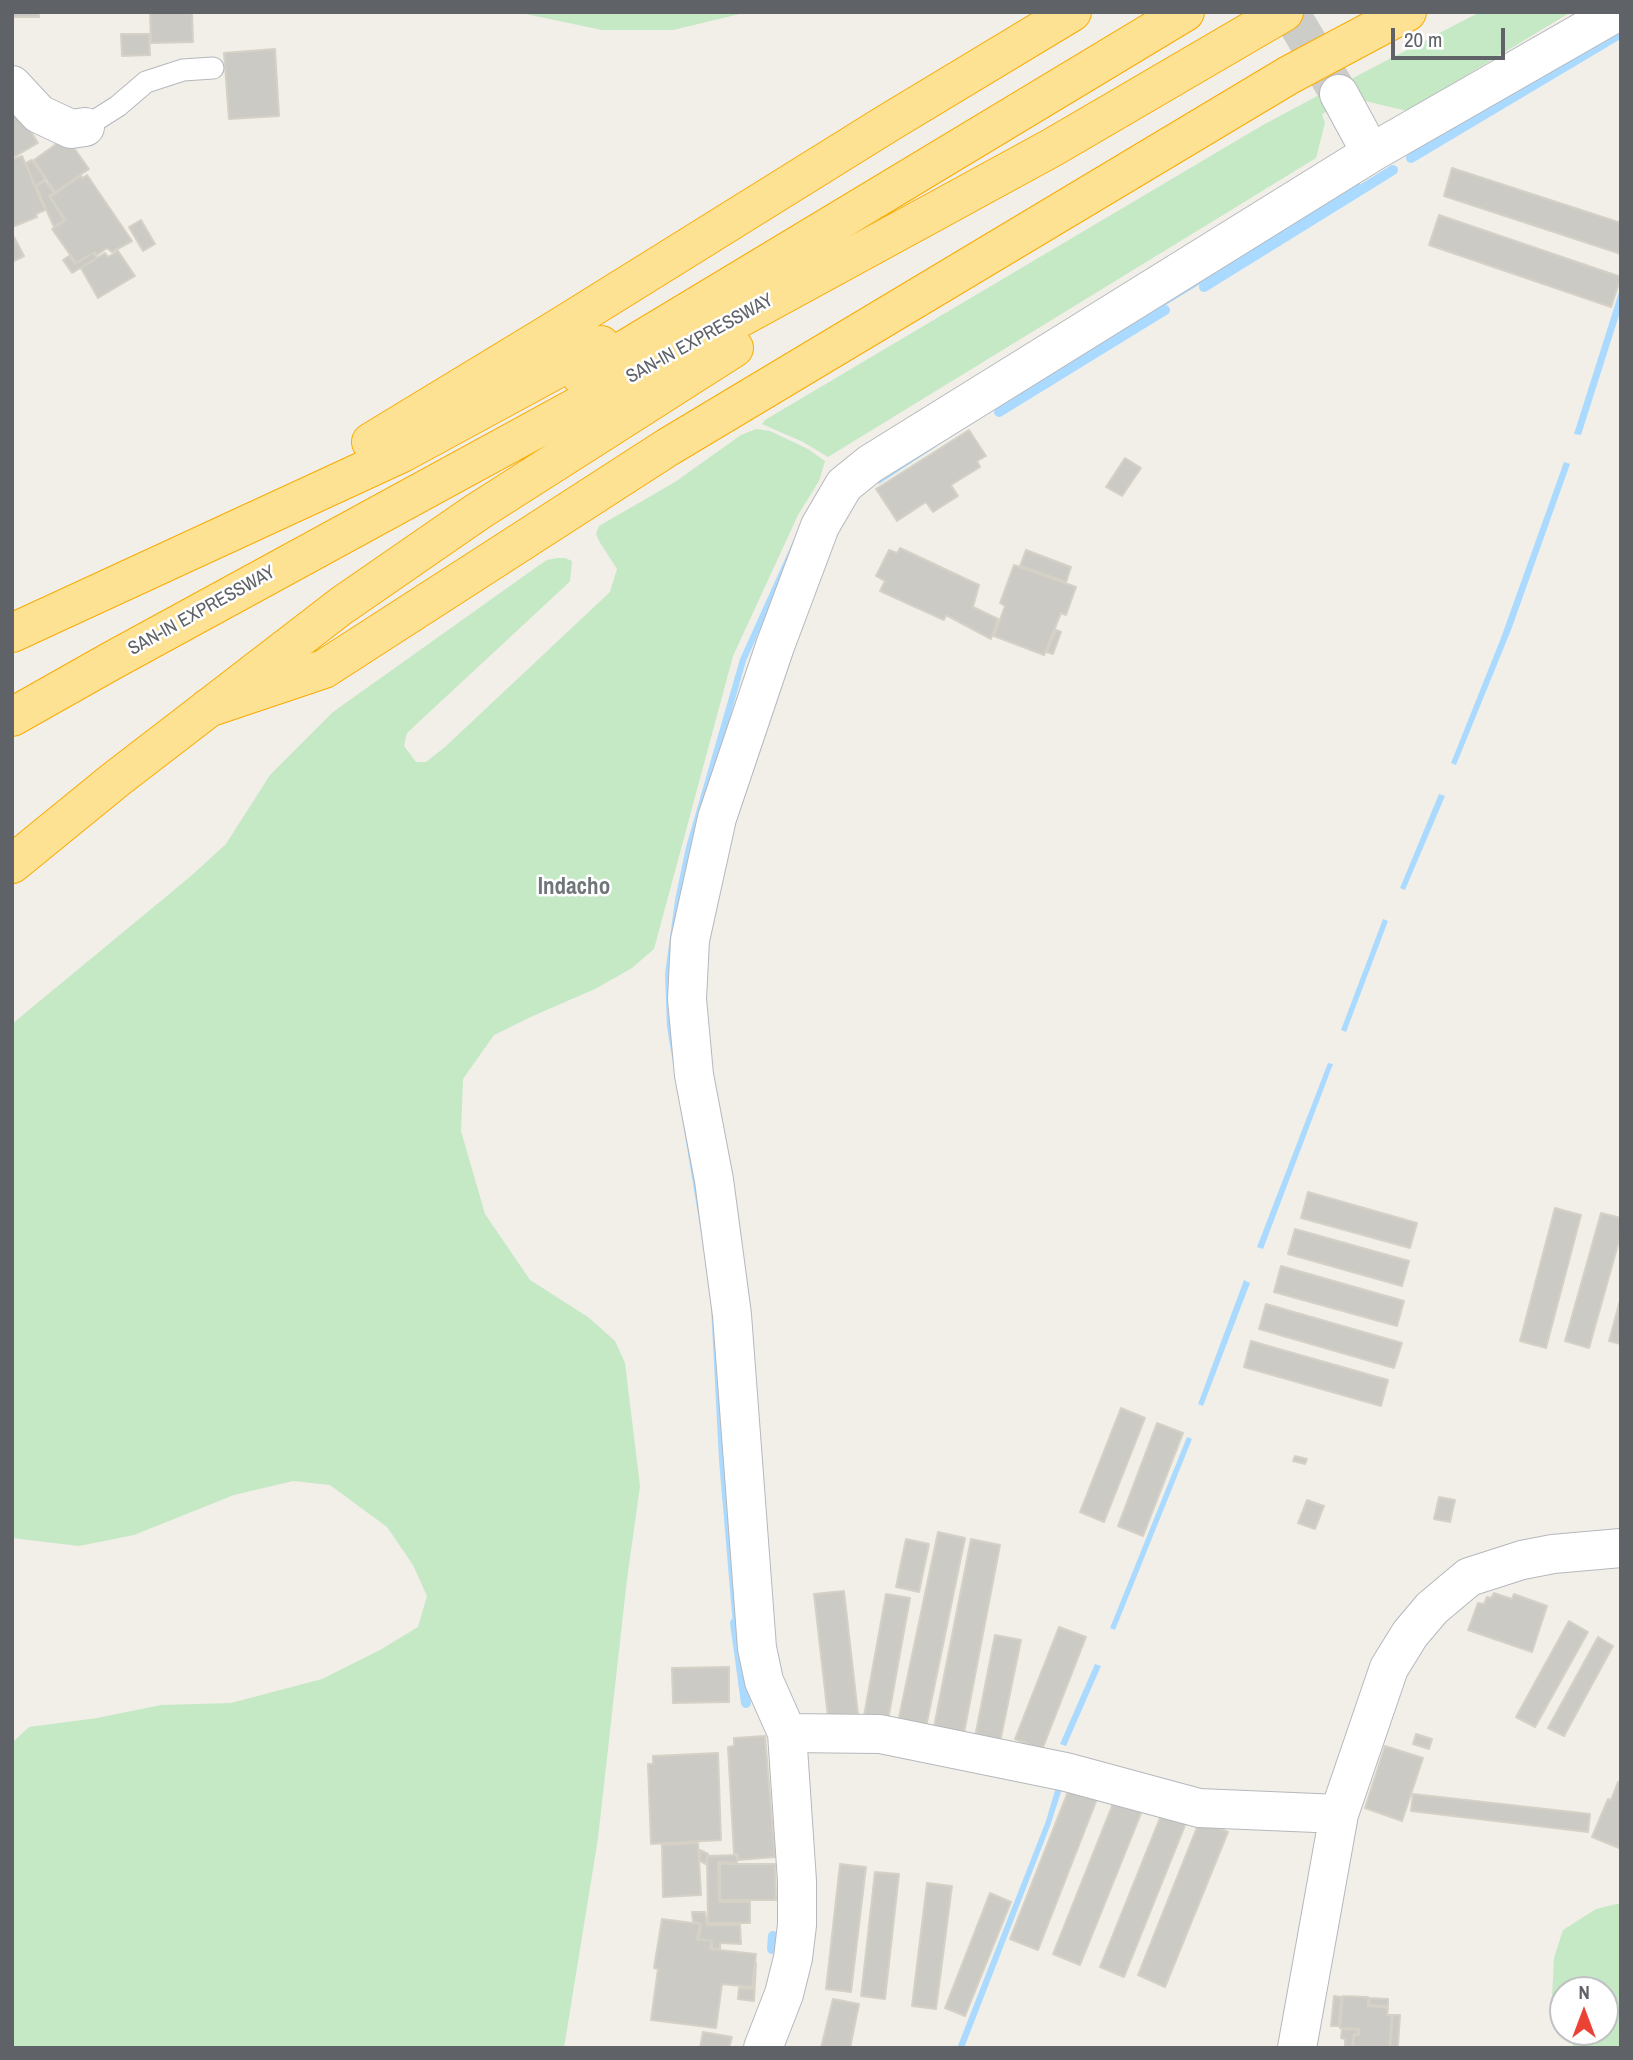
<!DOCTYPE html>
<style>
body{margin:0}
#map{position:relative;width:1633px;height:2060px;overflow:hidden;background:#f1efe8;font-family:"Archivo Narrow",sans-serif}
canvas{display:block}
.frame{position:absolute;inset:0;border:14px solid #5f6368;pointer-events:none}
.north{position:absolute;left:1549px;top:1976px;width:70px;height:70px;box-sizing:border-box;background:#fff;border:2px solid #bfc1c3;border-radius:50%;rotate:0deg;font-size:19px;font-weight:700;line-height:28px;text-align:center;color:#5f6368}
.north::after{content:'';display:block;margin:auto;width:24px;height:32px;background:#ea4335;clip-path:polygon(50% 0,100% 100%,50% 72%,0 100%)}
.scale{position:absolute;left:1391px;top:28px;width:114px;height:32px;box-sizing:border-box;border:4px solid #5f6368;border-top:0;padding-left:9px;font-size:21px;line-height:24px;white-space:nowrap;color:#5f6368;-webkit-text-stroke:5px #fff;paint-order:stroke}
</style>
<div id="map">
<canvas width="1633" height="2060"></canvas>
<div class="frame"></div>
<div class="north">N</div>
<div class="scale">20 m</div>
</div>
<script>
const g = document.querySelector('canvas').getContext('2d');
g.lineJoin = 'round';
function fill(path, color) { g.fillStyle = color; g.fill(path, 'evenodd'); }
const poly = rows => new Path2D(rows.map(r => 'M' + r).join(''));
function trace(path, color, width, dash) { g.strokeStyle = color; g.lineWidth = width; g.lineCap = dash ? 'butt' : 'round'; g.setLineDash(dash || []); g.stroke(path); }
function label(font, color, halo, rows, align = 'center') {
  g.font = font + ' "Archivo Narrow",sans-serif'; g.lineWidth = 5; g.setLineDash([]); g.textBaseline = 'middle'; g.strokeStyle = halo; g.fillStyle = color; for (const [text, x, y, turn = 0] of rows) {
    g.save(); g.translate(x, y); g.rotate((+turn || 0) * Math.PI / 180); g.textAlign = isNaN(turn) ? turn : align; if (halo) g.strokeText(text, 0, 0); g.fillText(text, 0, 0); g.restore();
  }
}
fill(poly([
 [516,12,748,12,673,30,602,30],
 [1480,12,1571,12,1407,111,1365,101,1351,79],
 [1321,94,1330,110,1322,114,1325,123,1316,158,828,457,803,442,762,424,765,420,969,299,1263,125],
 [756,429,770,431,808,449,825,461,819,481,798,515,733,656,654,949,632,968,595,989,535,1015,494,1035,463,1079,461,1131,485,1214,530,1280,588,1317,615,1341,625,1363,640,1486,627,1579,598,1838,564,2048,12,2048,12,1743,29,1727,97,1718,161,1705,231,1703,322,1679,380,1650,418,1627,427,1596,413,1565,387,1527,330,1485,293,1481,234,1495,134,1535,79,1546,12,1538,12,1024,191,876,226,844,270,775,333,712,538,566,547,560,557,558,565,558,572,561,570,581,564,587,407,733,404,746,416,762,426,762,445,747,610,592,617,569,599,541,596,534,599,526,675,482,741,435],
 [1621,1903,1621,2048,1574,2048,1567,2032,1605,2032,1605,1990,1563,1990,1563,2023,1552,1998,1554,1958,1563,1930,1596,1909]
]), '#c5e8c5');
fill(poly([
 [1359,181,1361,186,974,422,879,484,876,480],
 [1621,286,1621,309,1581,435,1574,434],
 [1564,462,1570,464,1511,630,1456,765,1451,763,1501,638],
 [803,519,808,523,746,661,697,833,708,1239,739,1635,734,1637,719,1460,710,1287,667,1027,665,974,675,900,686,847,740,659],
 [1439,794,1445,796,1405,890,1400,888],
 [1383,919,1388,921,1346,1032,1341,1030],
 [1328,1063,1333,1064,1263,1249,1257,1247],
 [1244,1280,1250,1283,1203,1406,1198,1404],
 [1187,1437,1192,1439,1115,1630,1110,1628],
 [1095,1664,1101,1666,1066,1746,1060,1744],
 [1056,1787,1062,1789,1050,1826,964,2048,957,2048,1046,1821]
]), '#aadaff');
trace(poly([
 [1411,158,1621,33],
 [1204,287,1393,170],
 [999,412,1165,310],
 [735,1623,746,1703],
 [772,1949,773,1936]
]), '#aadaff', 10);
const building = poly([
 [12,12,39,12,39,17,12,17,12,12],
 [150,12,192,12,193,42,151,43,150,12],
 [121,34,149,34,150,55,122,56,121,34],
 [275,49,279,116,229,119,224,53,275,49],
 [12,102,38,143,12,158,12,102],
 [66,137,89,169,55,192,34,160,66,137],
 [22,156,45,210,36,214,37,217,12,227,12,160,22,156],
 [32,160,45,179,35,186,26,163,32,160],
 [1452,168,1621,223,1621,254,1444,196,1452,168],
 [87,175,132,241,112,252,107,248,97,255,95,252,76,263,52,229,66,220,50,197,81,176,83,178,87,175],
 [45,181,54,193,49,196,64,220,54,227,36,186,45,181],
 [1439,215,1621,277,1611,307,1429,245,1439,215],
 [141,220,155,244,143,251,129,227,141,220],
 [14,237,24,256,12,262,12,239,14,237],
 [118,251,135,276,98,298,81,268,105,253,108,257,118,251],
 [93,253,97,258,72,273,63,260,69,256,75,264,93,253],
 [969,430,986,456,977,461,980,467,951,485,958,496,933,512,926,502,897,521,876,489,969,430],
 [1125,458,1141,468,1122,496,1106,487,1125,458],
 [900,548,979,585,973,607,998,619,991,639,946,615,944,620,880,591,885,581,876,576,889,550,897,553,900,548],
 [1026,550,1071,567,1066,582,1020,566,1026,550],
 [1014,565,1076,587,1066,615,1061,613,1044,655,994,636,1005,606,1000,603,1014,565],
 [1056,630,1061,632,1053,654,1047,652,1056,630],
 [1308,1192,1417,1223,1410,1248,1301,1218,1308,1192],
 [1555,1208,1581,1215,1546,1348,1520,1341,1555,1208],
 [1601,1213,1621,1218,1621,1234,1589,1348,1565,1341,1601,1213],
 [1295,1229,1409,1261,1402,1286,1288,1254,1295,1229],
 [1281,1266,1404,1301,1397,1326,1274,1292,1281,1266],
 [1621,1297,1621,1344,1609,1341,1621,1297],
 [1266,1304,1402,1343,1394,1368,1259,1329,1266,1304],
 [1251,1341,1388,1380,1381,1406,1244,1367,1251,1341],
 [1121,1408,1145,1418,1104,1522,1080,1512,1121,1408],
 [1157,1423,1183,1433,1143,1536,1118,1526,1157,1423],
 [1295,1456,1307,1459,1305,1464,1293,1461,1295,1456],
 [1439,1497,1455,1500,1450,1522,1434,1519,1439,1497],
 [1307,1500,1324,1506,1315,1529,1298,1523,1307,1500],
 [938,1532,965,1538,926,1727,898,1722,938,1532],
 [906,1539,929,1544,919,1592,896,1587,906,1539],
 [971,1539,1000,1545,964,1733,934,1727,971,1539],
 [844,1591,858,1714,828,1717,814,1594,844,1591],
 [1494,1593,1512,1599,1514,1594,1547,1606,1532,1652,1468,1630,1478,1603,1484,1604,1487,1597,1491,1598,1494,1593],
 [886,1594,910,1598,888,1720,864,1716,886,1594],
 [1569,1621,1588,1632,1535,1727,1516,1717,1569,1621],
 [1059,1627,1086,1637,1042,1750,1015,1739,1059,1627],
 [995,1635,1021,1640,1000,1742,975,1737,995,1635],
 [1598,1637,1613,1646,1564,1736,1548,1728,1598,1637],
 [729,1667,729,1702,673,1703,672,1668,729,1667],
 [1416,1734,1432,1739,1429,1749,1413,1744,1416,1734],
 [765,1736,775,1857,738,1860,738,1854,734,1854,728,1747,734,1746,734,1738,765,1736],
 [1385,1746,1423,1758,1402,1821,1365,1808,1385,1746],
 [718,1753,721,1840,651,1844,648,1764,653,1764,653,1756,718,1753],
 [1618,1782,1621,1783,1621,1843,1619,1848,1592,1837,1608,1799,1611,1800,1618,1782],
 [1069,1789,1097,1799,1038,1950,1010,1939,1069,1789],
 [1413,1794,1590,1814,1588,1832,1411,1811,1413,1794],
 [1114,1801,1142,1811,1080,1965,1053,1954,1114,1801],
 [1162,1813,1186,1823,1124,1977,1100,1967,1162,1813],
 [1200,1820,1228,1832,1165,1987,1138,1975,1200,1820],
 [698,1843,701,1895,663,1897,662,1845,698,1843],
 [700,1850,708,1854,706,1864,700,1861,700,1850],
 [737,1855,737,1863,718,1862,719,1902,750,1902,750,1923,708,1923,707,1856,737,1855],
 [720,1864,775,1864,776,1900,720,1900,720,1864],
 [840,1864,866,1867,851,1992,826,1989,840,1864],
 [875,1872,899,1874,885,1999,861,1996,875,1872],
 [927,1883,952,1886,936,2009,912,2006,927,1883],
 [990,1893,1011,1902,965,2016,945,2008,990,1893],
 [692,1912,705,1912,707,1925,740,1925,741,1944,720,1943,720,1949,712,1948,712,1941,699,1939,701,1924,693,1922,692,1912],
 [662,1919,700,1924,697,1939,711,1941,710,1949,756,1954,752,1987,722,1984,716,2028,651,2020,658,1969,654,1968,662,1919],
 [756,1963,754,2001,738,1999,739,1988,753,1989,756,1963],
 [1334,1996,1341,1997,1339,2026,1331,2026,1334,1996],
 [1343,1996,1368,1997,1368,2006,1388,2008,1387,2015,1392,2015,1389,2048,1353,2048,1354,2035,1359,2035,1359,2029,1340,2028,1343,1996],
 [1370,1998,1388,1999,1388,2006,1369,2005,1370,1998],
 [833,1999,859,2004,850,2048,821,2048,833,1999],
 [1393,2015,1400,2015,1398,2045,1396,2048,1390,2048,1393,2015],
 [1342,2029,1358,2030,1358,2034,1354,2034,1352,2048,1345,2048,1345,2039,1341,2038,1342,2029],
 [703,2032,732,2037,729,2048,700,2048,703,2032]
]);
fill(building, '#cccac5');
trace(building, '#d6d1c6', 2);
trace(poly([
 [1290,12,1336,89]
]), '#ccccc8', 38, [38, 19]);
const lane = poly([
 [85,127,118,106,146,82,183,70,213,68]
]);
const street = poly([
 [12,85,39,114,71,129,85,127],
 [1339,94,1371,153],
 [787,1733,880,1734,1066,1772,1199,1808,1339,1814],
 [763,2048,784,1994,793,1958,797,1925,797,1881,787,1733,764,1681,757,1648,732,1315,714,1180,694,1075,687,999,690,940,717,818,775,646,820,526,844,485,870,464,1371,153,1617,12],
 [1297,2048,1339,1814,1389,1668,1410,1634,1432,1608,1469,1577,1522,1560,1553,1554,1621,1548]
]);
const highway = poly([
 [581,376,1185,12],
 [371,442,557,329,888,123,1072,12],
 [12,633,402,453,601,345],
 [208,708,324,669,668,447,1289,75,1407,12],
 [12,717,113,660,1053,147,1284,12],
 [12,864,115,780,341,606,477,512,734,348]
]);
trace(lane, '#b5b8bc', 23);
trace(street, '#b5b8bc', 40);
trace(highway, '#f9ab00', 40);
trace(lane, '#fff', 21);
trace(street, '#fff', 38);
trace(highway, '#fde293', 38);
label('19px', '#5f6368', '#fff', [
 ["SAN-IN EXPRESSWAY",700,339,-29],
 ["SAN-IN EXPRESSWAY",202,611,-29]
]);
label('bold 23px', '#70757a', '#fff', [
 ["Indacho",574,888]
]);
</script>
